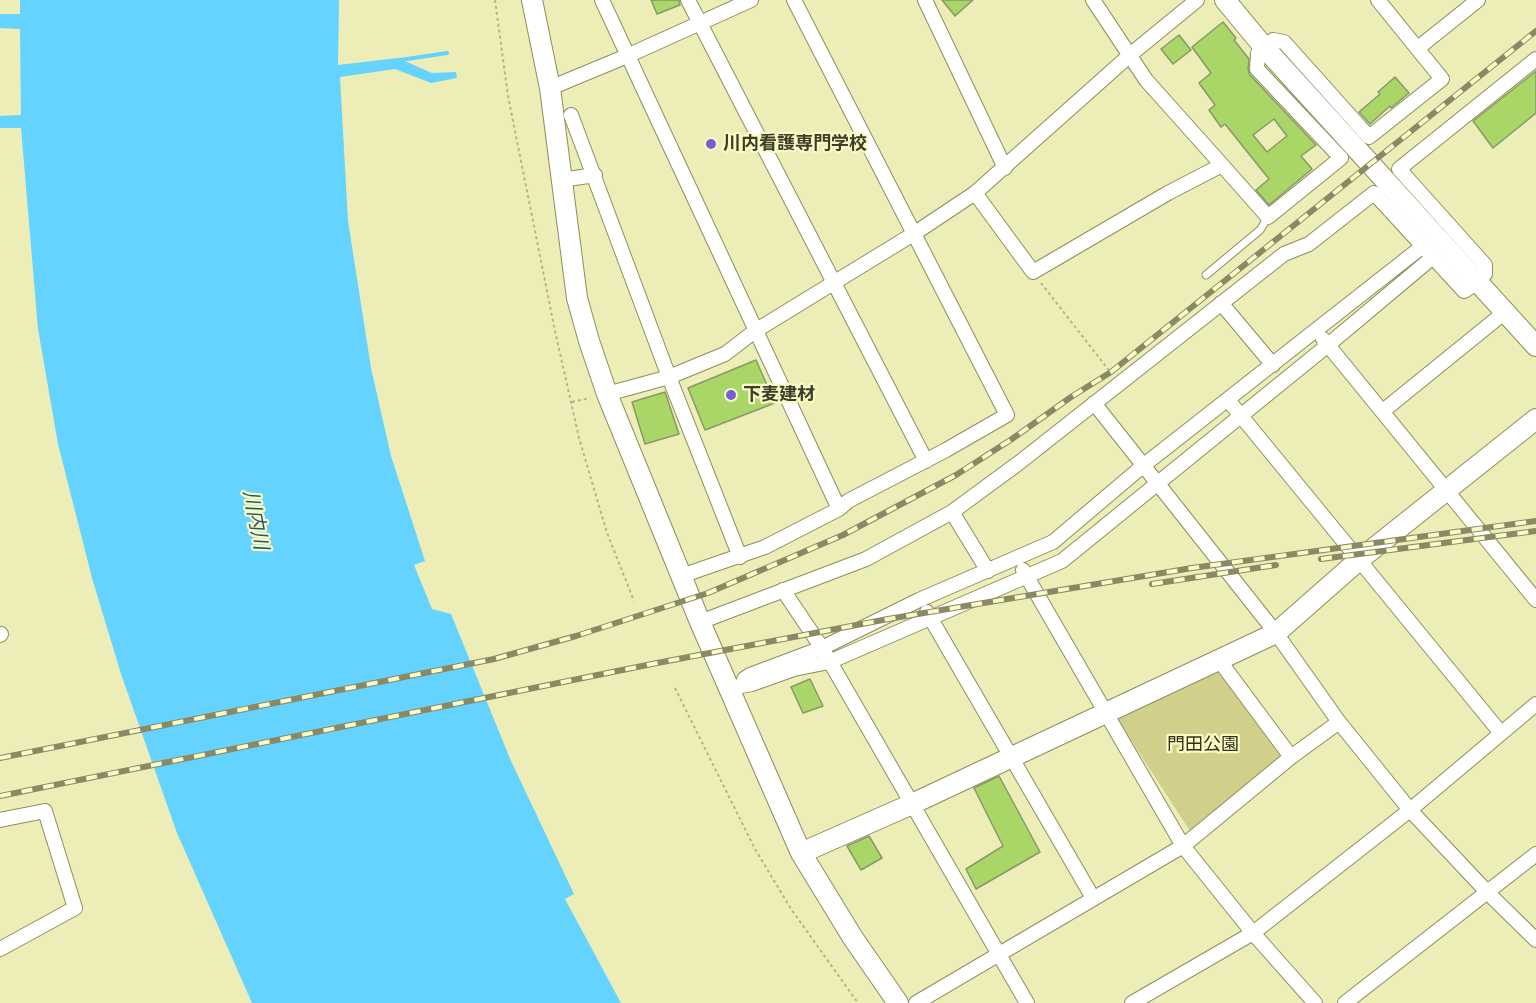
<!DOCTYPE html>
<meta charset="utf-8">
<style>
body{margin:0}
canvas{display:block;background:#ededb7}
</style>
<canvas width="1536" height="1003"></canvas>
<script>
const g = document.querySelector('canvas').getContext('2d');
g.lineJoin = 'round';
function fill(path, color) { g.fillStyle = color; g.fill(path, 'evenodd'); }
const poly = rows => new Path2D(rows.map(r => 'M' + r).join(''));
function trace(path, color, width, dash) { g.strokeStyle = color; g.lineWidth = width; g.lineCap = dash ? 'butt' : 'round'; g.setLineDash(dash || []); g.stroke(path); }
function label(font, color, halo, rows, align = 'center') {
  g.font = font + ' Helvetica,"Noto Sans JP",sans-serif'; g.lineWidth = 4.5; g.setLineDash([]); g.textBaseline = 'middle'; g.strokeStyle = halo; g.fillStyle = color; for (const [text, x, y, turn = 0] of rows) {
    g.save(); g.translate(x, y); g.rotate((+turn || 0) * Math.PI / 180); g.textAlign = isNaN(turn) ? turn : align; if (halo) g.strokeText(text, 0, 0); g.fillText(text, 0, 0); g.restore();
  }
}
fill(poly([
 [1218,668,1284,755,1190,831,1116,717]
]), '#d1d08a');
fill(poly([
 [20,0,339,0,338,65,398,58,432,73,456,72,457,78,431,83,395,69,340,77,348,221,371,368,391,456,425,561,414,565,432,609,451,614,511,761,574,894,565,899,621,1003,252,1003,177,833,121,674,92,578,58,444,38,329,21,128,0,128,0,116,21,115,20,29,0,28,0,14,20,14]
]), '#65d3ff');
trace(poly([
 [400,60,447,53]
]), '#65d3ff', 4);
const building = poly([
 [651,0,679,0,680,5,657,14,651,0],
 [942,0,973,0,955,16,942,0],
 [1223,22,1236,38,1234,40,1249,59,1248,69,1250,75,1316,145,1301,156,1312,169,1269,205,1256,190,1269,179,1225,124,1221,127,1209,110,1215,105,1199,83,1211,73,1192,47,1223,22],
 [1274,119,1287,136,1267,152,1253,135,1274,119],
 [1179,35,1191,50,1173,64,1161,49,1179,35],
 [1536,71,1536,113,1493,148,1473,121,1536,71],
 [1395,77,1409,93,1391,108,1390,106,1370,124,1359,112,1380,94,1378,92,1395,77],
 [756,360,775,403,705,430,688,388,756,360],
 [665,392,679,434,645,444,632,402,665,392],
 [810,679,823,706,803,713,791,687,810,679],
 [999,776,1040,852,976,889,966,869,1003,846,974,788,999,776],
 [869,836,882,858,861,870,847,846,869,836]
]);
fill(building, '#aad668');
trace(building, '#85996b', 1.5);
const lane = poly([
 [1206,275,1260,230,1268,217]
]);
const street = poly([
 [602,0,839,509],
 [688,0,926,461],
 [925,0,1005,168],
 [1418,48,1478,0],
 [550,88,627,56,751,0],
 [571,115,669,377,740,557],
 [1222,165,1268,217,1341,158,1257,69,1258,53,1273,40,1284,42,1369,137,1442,79,1378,0],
 [561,180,595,175],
 [975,193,1033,272,1168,193,1222,165,1146,80,1093,0],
 [1221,303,1273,365],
 [1323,339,1536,600],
 [607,394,669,377,725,354,755,331,915,233,975,193,1130,55,1197,0],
 [1228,400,1500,732],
 [1094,403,1276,633,1339,722,1410,810,1488,893,1536,940],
 [1383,411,1505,312],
 [952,512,988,571],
 [1023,570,1183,846,1253,933,1315,1003],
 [681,576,765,547,839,509,848,501,946,450,1007,415,794,0],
 [783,590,822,648,1027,1003],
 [927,612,1093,898],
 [700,622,866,559,952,512,1020,462,1284,254,1309,244,1374,193,1464,291,1478,282,1485,274,1485,265,1399,169,1536,59],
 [0,635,1,634],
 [1219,660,1291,757],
 [744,679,750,675,822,648,919,600,1053,542,1144,465,1423,246],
 [730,688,752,684,794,669,829,662,1062,561,1328,345,1433,257],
 [0,820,45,811,75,908,0,949],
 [916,1003,1183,846,1291,757,1339,722],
 [1132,1003,1253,933,1410,810,1536,704],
 [1345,1003,1536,854]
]);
const secondary = poly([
 [532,0,550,88,577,298,589,341,607,394,700,622,801,853,853,938,898,1003],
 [1225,0,1264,47,1536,346],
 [801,853,912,804,1276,633,1359,560,1536,419]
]);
trace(lane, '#8e8e5c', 9);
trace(street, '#8e8e5c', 16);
trace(secondary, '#8e8e5c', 22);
trace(poly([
 [495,0,508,96,555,331,579,438,607,533,634,601],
 [1041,283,1111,373],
 [572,402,590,398],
 [675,688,755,849,791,909,858,1003]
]), '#b4b489', 2, [3, 3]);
trace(lane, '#fff', 7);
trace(street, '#fff', 14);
trace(secondary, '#fff', 20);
const rail = poly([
 [1321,559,1536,531],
 [1152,584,1276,565],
 [0,758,494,659,576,636,708,593,843,535,956,475,1012,439,1071,397,1111,372,1536,31],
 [0,796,652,664,888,619,1192,568,1536,521]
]);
trace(rail, '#898966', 6);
trace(rail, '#fafac4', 4, [11]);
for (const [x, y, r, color] of [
 [711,144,6,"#745ed8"],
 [731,395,6,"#745ed8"]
]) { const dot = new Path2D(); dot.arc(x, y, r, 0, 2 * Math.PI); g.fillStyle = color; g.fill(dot); trace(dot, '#fafac4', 2); }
label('bold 18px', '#3d3d28', '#fafac4', [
 ["川内看護専門学校",723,144],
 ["下麦建材",743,395]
], 'left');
label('18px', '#302f1a', '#fafac4', [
 ["門田公園",1203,745]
]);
label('italic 20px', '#1d5970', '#fafac4', [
 ["川内川",255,520,79]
]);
</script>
